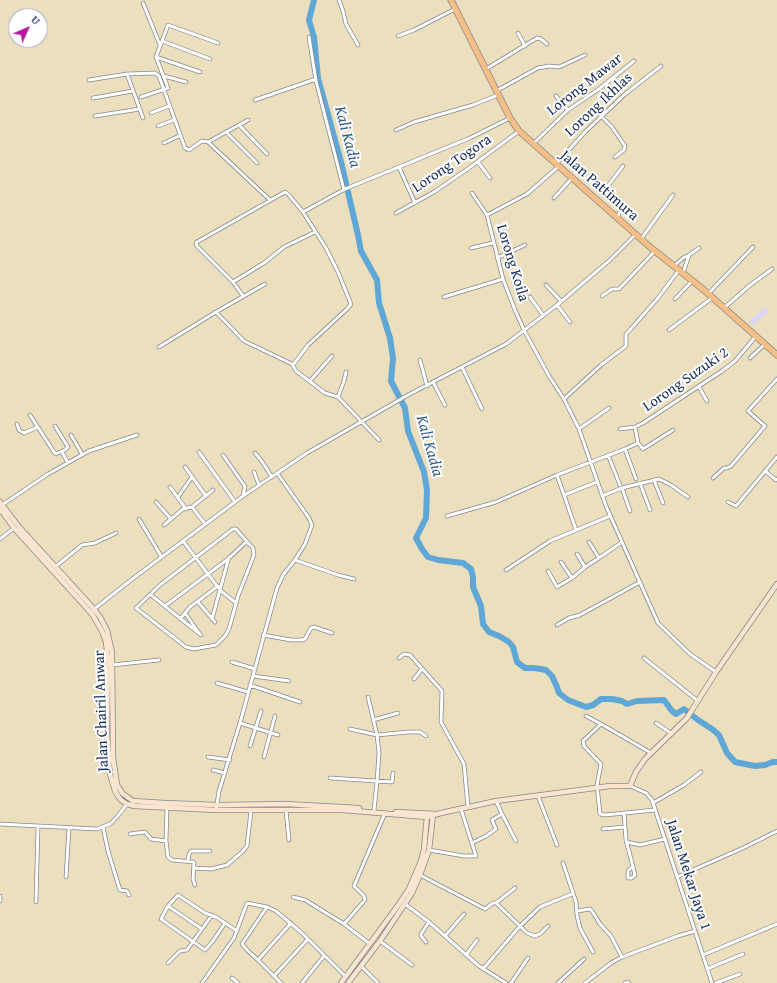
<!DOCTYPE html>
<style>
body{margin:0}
#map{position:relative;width:777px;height:983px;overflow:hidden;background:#ecdfbd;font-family:"Gentium Book Plus",serif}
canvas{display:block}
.north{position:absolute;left:8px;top:8px;width:40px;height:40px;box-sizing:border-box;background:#fff;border:1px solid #a4acbf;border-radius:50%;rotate:45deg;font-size:11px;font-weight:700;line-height:16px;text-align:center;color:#1b2f5e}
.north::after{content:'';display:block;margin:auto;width:14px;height:18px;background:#b5179e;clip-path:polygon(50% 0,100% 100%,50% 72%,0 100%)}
</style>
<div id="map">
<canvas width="777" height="983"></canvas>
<div class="north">U</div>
</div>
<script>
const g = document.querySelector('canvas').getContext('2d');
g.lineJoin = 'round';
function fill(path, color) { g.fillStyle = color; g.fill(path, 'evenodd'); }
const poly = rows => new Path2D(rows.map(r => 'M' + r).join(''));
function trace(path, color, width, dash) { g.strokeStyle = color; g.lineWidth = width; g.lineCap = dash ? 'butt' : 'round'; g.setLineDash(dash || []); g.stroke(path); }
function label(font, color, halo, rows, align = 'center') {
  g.font = font + ' "Gentium Book Plus",serif'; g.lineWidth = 4; g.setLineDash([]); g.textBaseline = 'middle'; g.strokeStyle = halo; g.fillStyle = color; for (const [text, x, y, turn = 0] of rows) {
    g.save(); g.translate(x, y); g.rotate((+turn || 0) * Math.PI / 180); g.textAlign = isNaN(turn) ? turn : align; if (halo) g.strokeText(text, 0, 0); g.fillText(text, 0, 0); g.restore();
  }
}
fill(poly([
 [765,307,769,312,753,325,749,321]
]), '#dcd6f6');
trace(poly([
 [314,0,309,20,314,37,318,78,341,162,358,235,361,251,377,280,379,303,390,338,393,358,391,381,405,408,408,431,424,472,427,490,426,518,416,538,422,549,428,557,438,560,463,563,471,569,473,577,473,587,481,606,483,624,489,632,499,636,509,642,513,647,517,662,525,668,534,668,546,670,552,676,557,687,559,693,568,700,586,707,593,705,601,699,612,699,622,701,627,704,637,701,664,700,672,711,676,714,684,709,698,720,712,729,719,735,727,753,735,762,755,766,765,765,773,762,777,762]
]), '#5fa7d6', 6);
const minor = poly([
 [339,0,343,11,346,24,358,45],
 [143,3,160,45],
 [518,33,525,46],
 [398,36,414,30,455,9],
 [309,37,316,81],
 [162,41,210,59],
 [156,57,200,72],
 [486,69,537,38,541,39,547,44],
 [164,76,186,82],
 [89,80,127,74],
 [496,91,538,68,549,66,559,67,585,55],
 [556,96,568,110],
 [141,97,168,88,156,57,168,25,218,43],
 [93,98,133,91],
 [255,100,313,80,316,81,344,190],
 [151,113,169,106],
 [95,116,140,109],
 [601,116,612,127,625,146,624,150,615,157],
 [143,118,127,74,155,73,159,76,185,148,189,150,202,141,208,142,270,200],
 [239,125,248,120],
 [158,126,174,120],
 [396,130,414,122,473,105,498,95],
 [226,132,257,163],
 [208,142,239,125,267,154],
 [164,143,179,136],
 [533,144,568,110,599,89,634,61],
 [478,162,490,178],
 [556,164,585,132,624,95,661,66],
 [559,166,527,194,487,215,503,279,515,310,524,330,549,376,564,399,579,429,606,506,658,623,690,654,716,672],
 [399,167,415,203],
 [472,193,487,215],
 [554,198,572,178],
 [396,213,434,192,469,168,519,131],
 [617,218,621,209,621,206,616,201,607,197,604,194,604,191,623,166],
 [641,239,673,195],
 [471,248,493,243],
 [497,258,525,245],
 [674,266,683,258,689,255],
 [683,273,689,255,699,248],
 [233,282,264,263,284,247,315,232],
 [265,284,216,312,244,341,292,364,296,371,325,393,338,397,379,440],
 [546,285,561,301],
 [708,294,753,247],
 [243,296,233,282,197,246,196,243,197,242,285,192,288,194,303,212,345,189,470,138,510,118],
 [602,296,612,289,619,289,655,251],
 [444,297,503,279],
 [530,297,543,315],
 [675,299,692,281],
 [557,305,570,322],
 [724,308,749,286,772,269],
 [669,330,712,298],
 [159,347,216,312],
 [750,358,765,344],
 [420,360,427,386],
 [293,365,308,345,347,309,351,304,338,272,326,248,303,212],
 [462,367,482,409],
 [310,381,332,356],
 [433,382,445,405],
 [699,387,707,401],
 [338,397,344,381,346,372],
 [564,399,601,365,626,346,626,334,629,331,658,298,679,270],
 [30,415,54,452,56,454,65,450,68,447,55,426],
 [17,424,19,430,24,433,38,427],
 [635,427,638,443,643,449,673,430],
 [579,429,609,408],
 [620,429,635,427,643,423,722,371,735,361,756,336],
 [71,435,82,454],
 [625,449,636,479],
 [62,452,68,463],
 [199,452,235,502],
 [255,453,261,460,272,477],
 [223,455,244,485,245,487,243,496],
 [608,455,620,485],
 [185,467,206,496],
 [765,471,776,480,777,479],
 [254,472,259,485],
 [713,478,724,468,727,468,731,466,765,426,748,411,777,379],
 [654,480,663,503],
 [640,483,650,510],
 [170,487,186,509],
 [622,488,630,511],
 [564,495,557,475,625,449,638,443],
 [602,496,622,488,659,479,671,485,688,497],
 [178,497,192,477],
 [156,502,171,519],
 [728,502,736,506,777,457],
 [2,505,48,474,89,451,137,435],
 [192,507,205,524],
 [447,516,496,502,557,475],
 [139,519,161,556],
 [164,525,183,509,192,507,213,490],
 [576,530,564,495,597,482],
 [0,539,14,528],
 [183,541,220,590,236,603],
 [589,542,599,558,622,542],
 [577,554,585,567,599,558],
 [295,560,338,575,354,579],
 [561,562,572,578,585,567],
 [55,567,82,545,95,543,116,533],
 [506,570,550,541,610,516],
 [548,571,557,587,572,578],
 [151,595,201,635],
 [198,602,215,622],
 [165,606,228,559,245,543,248,543,253,548,254,555,238,596,229,629,225,636,216,645,194,649,186,647,136,608,160,585,233,529,236,529,248,543],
 [93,610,131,580,243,496,307,453,408,395,506,344,557,305,610,260,636,234],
 [185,613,199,633],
 [180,619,190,607,218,586],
 [212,619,229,557],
 [557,625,569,618,580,615,640,582],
 [263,635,291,640,302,640,305,639,311,628,314,627,332,633],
 [399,658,404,654,410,655,442,691,441,722,464,764,468,807],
 [644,658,698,701],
 [232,662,255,669],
 [112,665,159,660],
 [253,676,289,681],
 [414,679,422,669],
 [217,683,248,692],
 [250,685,300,702],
 [368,697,377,735,379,753,377,782,374,810],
 [586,716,601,724],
 [373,720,398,713],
 [240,723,278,735],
 [656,723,672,734],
 [350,729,377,735,408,732,420,732,426,736],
 [250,746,261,711],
 [651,753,601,724,583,741,584,746,601,764,597,785,600,814,605,815,655,810],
 [208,757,230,760],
 [264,757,275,716],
 [213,770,225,773],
 [330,778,392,782,393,773],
 [630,786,646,793,652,800,712,983],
 [538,796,557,845],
 [653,803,684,785,701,772],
 [167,807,166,841,168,857,172,860,194,862,193,879,195,885],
 [216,810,219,791,240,723,277,588,283,575,295,560,305,544,312,525,309,518,277,473],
 [286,810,289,840],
 [624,813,626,840,632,863,635,875,632,878,628,878,628,871,633,866],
 [502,814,516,841],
 [0,824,97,829,110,824,117,817,127,804],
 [103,827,108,851,120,890,127,891,129,895],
 [603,829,625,827],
 [130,834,145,832,151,839,166,841],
 [627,842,640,845,665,839],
 [472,843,486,836,496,829,492,820,502,814,496,801],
 [429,850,464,856,476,856,461,809],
 [188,861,189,854,191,851,210,851],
 [563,863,576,902,577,915,580,928,593,952],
 [194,868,211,869,227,865,242,852,247,846,251,811],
 [420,875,485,909,493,903,496,903,520,926,540,907,572,894],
 [66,877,69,828],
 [677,877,743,848,777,831],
 [0,896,0,901],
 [293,897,305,900,344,924],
 [36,902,38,826],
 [496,903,515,888],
 [405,904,429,922,479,966,506,983],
 [267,907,242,944,247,950,258,960,291,923],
 [577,911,590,909,592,911,600,924,611,936,622,957],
 [225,923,213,941,205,950,161,919,168,906,178,895,205,913,216,917,237,931],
 [202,929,212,915],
 [445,936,464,914],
 [380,941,412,965],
 [426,942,421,936,421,934,429,922],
 [370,944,344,924,365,900,364,896,354,886,385,813],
 [466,955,477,940],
 [703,955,777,924],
 [258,960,274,976,308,939],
 [168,963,180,951,187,950,202,929,168,906],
 [361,966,378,983],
 [483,969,520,926,527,933,535,936,540,934,548,926],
 [707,969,743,954],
 [274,976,281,983],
 [232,978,238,983],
 [202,983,234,938,247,903,267,907,276,911,302,933,345,976],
 [302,983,324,956],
 [511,983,528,958],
 [558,983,584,959],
 [585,983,611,963,622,957,678,936,695,931],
 [625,983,628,982,629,983],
 [716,983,740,974]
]);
const secondary = poly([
 [0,502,20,528,94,609,100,617,107,630,112,652,113,757,117,785,123,794,133,801,165,803,217,805,286,804,359,808],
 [0,509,14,528,92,614,102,631,106,642,108,661,107,733,110,774,115,791,118,796,121,800,127,804,134,806,216,810,343,810,427,817,441,813,496,801,610,786,630,786,636,772,645,759,687,718,716,672,777,584],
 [396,812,438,814],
 [341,983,399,904,409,889,421,861,424,849,427,816],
 [348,983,380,941,412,893,420,875,429,850,433,815]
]);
const trunk = poly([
 [451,0,510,118,519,131,650,247,704,290,777,355]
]);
trace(minor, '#84878e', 4.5);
trace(secondary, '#84878e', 6);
trace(trunk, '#84878e', 7);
trace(minor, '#fff', 3);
trace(secondary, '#fbe5cf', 4.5);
trace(trunk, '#f5bf86', 5.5);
label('15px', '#1b2f5e', '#fff', [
 ["Lorong Mawar",585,85,-38],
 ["Lorong Ikhlas",599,105,-43],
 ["Lorong Togora",452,164,-34],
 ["Jalan Pattimura",599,186,41],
 ["Lorong Koila",512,263,73],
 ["Lorong Suzuki 2",686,380,-35],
 ["Jalan Chairil Anwar",102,711,-92],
 ["Jalan Mekar Jaya 1",688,875,72]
]);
label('italic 16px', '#365f8e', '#fff', [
 ["Kali Kadia",347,137,75],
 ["Kali Kadia",429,446,74]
]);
</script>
